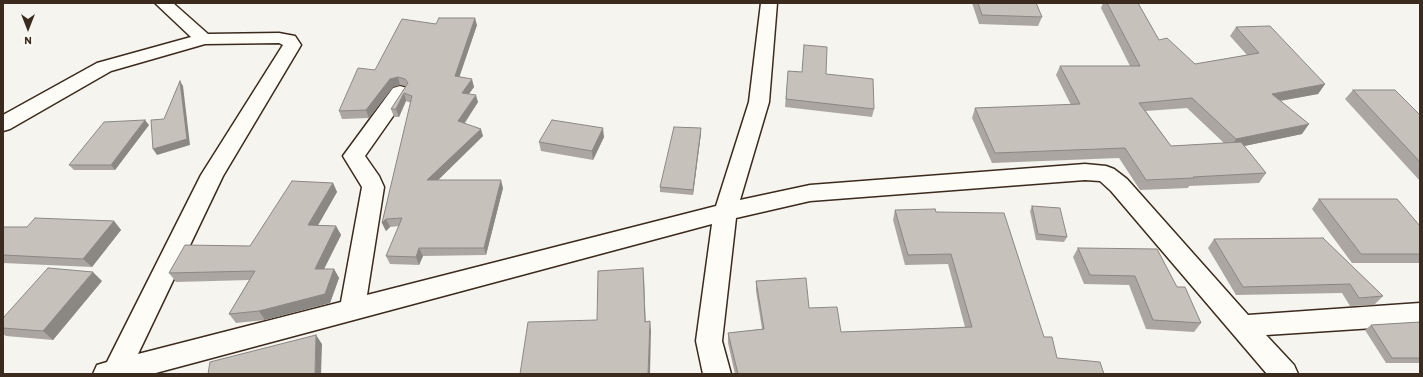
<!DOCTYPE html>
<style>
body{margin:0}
#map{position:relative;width:1423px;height:377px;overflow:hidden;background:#f5f4ee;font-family:Itim,sans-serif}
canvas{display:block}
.frame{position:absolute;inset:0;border:4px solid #3b2a1e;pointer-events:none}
.north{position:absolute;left:8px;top:8px;width:40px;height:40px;-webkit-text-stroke:3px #fdfcf7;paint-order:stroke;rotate:180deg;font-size:11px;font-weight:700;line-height:16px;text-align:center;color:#3b2a1e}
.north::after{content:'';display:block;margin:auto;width:14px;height:18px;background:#3b2a1e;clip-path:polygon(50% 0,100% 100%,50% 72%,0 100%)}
</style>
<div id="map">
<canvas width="1423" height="377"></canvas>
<div class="frame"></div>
<div class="north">N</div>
</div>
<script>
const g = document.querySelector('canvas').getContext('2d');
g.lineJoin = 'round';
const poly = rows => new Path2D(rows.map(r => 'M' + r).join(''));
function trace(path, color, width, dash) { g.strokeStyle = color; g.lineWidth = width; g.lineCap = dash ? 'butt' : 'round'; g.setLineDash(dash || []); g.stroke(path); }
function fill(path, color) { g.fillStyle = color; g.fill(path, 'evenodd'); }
const minor = poly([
 [155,3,173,3,208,34,279,33,295,36,301,45,223,176,138,354,341,302,362,187,343,156,393,88,400,86,407,88,410,92,365,156,379,176,384,187,367,295,716,206,749,102,761,3,777,3,769,102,740,200,810,185,1085,164,1106,166,1114,169,1127,179,1248,315,1420,303,1420,325,1266,335,1294,365,1298,374,1267,374,1111,191,1100,181,1085,180,810,201,736,218,722,341,731,374,703,374,696,341,712,224,152,374,93,374,97,365,107,362,201,175,283,45,279,43,205,44,111,71,10,129,3,131,3,115,97,63,191,37,155,3]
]);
trace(minor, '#3b2a1e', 3);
fill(minor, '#fdfcf7');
fill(poly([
 [972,3,1036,3,1042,17,1038,26,979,24],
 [1103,3,1138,3,1159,40,1195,64,1247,55,1230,36,1236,27,1325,84,1318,94,1281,101,1302,134,1244,146,1266,173,1259,183,1189,186,1188,188,1140,190,1119,158,992,163,972,118,975,108,1071,105,1056,75,1060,66,1130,66,1101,8],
 [1187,108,1224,143,1171,146,1146,111],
 [436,24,477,25,459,77,474,87,469,94,478,102,465,123,483,136,438,180,503,188,486,255,423,256,419,265,390,264,386,256,399,226,390,227,386,231,382,223,411,103,406,101,399,117,394,117,391,109,406,86,400,85,393,87,369,118,342,119,339,111,375,70],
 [788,71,826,74,874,109,872,117,785,107],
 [1353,90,1420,115,1420,181,1345,99],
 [149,125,115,170,74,170,69,165],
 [701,133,693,195,660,192,660,187],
 [604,137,593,160,541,151,539,142],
 [333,183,337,192,318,225,336,226,341,235,324,269,334,269,339,278,330,303,265,320,236,323,229,314,249,280,176,282,169,273,250,246],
 [1319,199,1420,226,1420,263,1352,263,1312,209],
 [1032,206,1067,237,1064,242,1036,240,1030,211],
 [895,210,936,212,1044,337,1057,358,1104,374,735,374,728,343,728,333,762,329,756,291,756,281,809,308,841,332,965,327,948,264,905,265,893,220],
 [114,221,121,230,92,267,3,263,3,227,27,227],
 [1323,238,1383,296,1374,305,1350,306,1342,293,1236,295,1208,248,1214,239],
 [1078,248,1177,287,1201,323,1194,332,1146,329,1129,285,1084,284,1073,257],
 [102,281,53,340,6,336,3,334,3,318],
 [1420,322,1420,363,1386,363,1365,330,1371,325]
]), '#aba6a1');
fill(poly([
 [475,18,477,25,457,84,455,76],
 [398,77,400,85,393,87,369,118,366,110,390,79],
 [472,79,474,87,464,100,462,93],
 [180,81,183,86,190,145,157,155,153,149],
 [1325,84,1318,94,1266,103,1272,94],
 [404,93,406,101,399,117,396,109],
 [476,95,478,102,461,128,458,121],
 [145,120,149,125,115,170,111,165],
 [1309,124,1302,134,1230,149,1236,139],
 [603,128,604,137,593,160,592,151],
 [701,128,701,133,693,195,693,190],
 [481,129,483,136,430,188,427,180],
 [501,180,503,188,486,255,484,248],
 [333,183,337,192,313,234,308,225],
 [386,219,390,227,386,231,382,223],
 [114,221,121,230,92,267,83,259],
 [336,226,341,235,320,277,315,269],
 [419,248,423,256,419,265,416,257],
 [643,268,644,277,646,331,645,322],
 [334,269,339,278,330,303,265,320,259,311],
 [93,272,102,281,53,340,43,331],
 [650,321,651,330,650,374,648,374],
 [316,335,322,344,321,374,315,374]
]), '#8b8783');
const building = poly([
 [978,3,1036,3,1042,17,982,15,978,3],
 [1107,3,1138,3,1159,40,1167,38,1195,64,1259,53,1236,27,1270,26,1325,84,1272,94,1309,124,1236,139,1192,98,1139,103,1171,146,1241,142,1266,173,1193,177,1194,178,1146,180,1125,148,995,153,975,108,1080,104,1060,66,1140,66,1107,3],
 [439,18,475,18,455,76,472,79,462,93,476,95,458,121,481,129,427,180,501,180,484,248,419,248,416,257,386,256,402,218,386,219,382,223,412,96,404,93,396,109,391,109,408,83,405,79,398,77,390,79,366,110,339,111,358,68,375,70,402,19,436,24,439,18],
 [804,45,827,47,826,74,873,79,874,109,786,99,788,71,802,72,804,45],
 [180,81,187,139,153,149,151,120,164,119,180,81],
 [1353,90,1395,90,1420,115,1420,162,1353,90],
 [145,120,111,165,69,165,104,122,145,120],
 [552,120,603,128,592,151,539,142,552,120],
 [674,127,701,128,693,190,660,187,674,127],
 [292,181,333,183,308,225,336,226,315,269,334,269,325,294,259,311,229,314,255,271,169,273,185,245,250,246,292,181],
 [1319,199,1397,199,1420,226,1420,254,1361,254,1319,199],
 [1032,206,1060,208,1067,237,1038,234,1032,206],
 [935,209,936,212,1004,213,1044,337,1052,337,1057,358,1100,362,1104,374,738,374,728,333,764,329,756,281,806,278,809,308,837,307,841,332,972,327,951,254,908,255,895,210,935,209],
 [35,218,114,221,83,259,3,255,3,227,27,227,35,218],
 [1323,238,1383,296,1359,298,1350,284,1243,287,1214,239,1323,238],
 [1078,248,1157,249,1177,287,1185,287,1201,323,1153,320,1135,276,1090,275,1078,248],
 [48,268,93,272,43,331,3,328,3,318,48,268],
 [643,268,645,322,650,321,648,374,520,374,528,322,597,320,598,271,643,268],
 [1420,322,1420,358,1392,358,1371,325,1420,322],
 [316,335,315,374,208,374,210,362,316,335]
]);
fill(building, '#c7c1bb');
trace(building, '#8b8783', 1);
</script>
